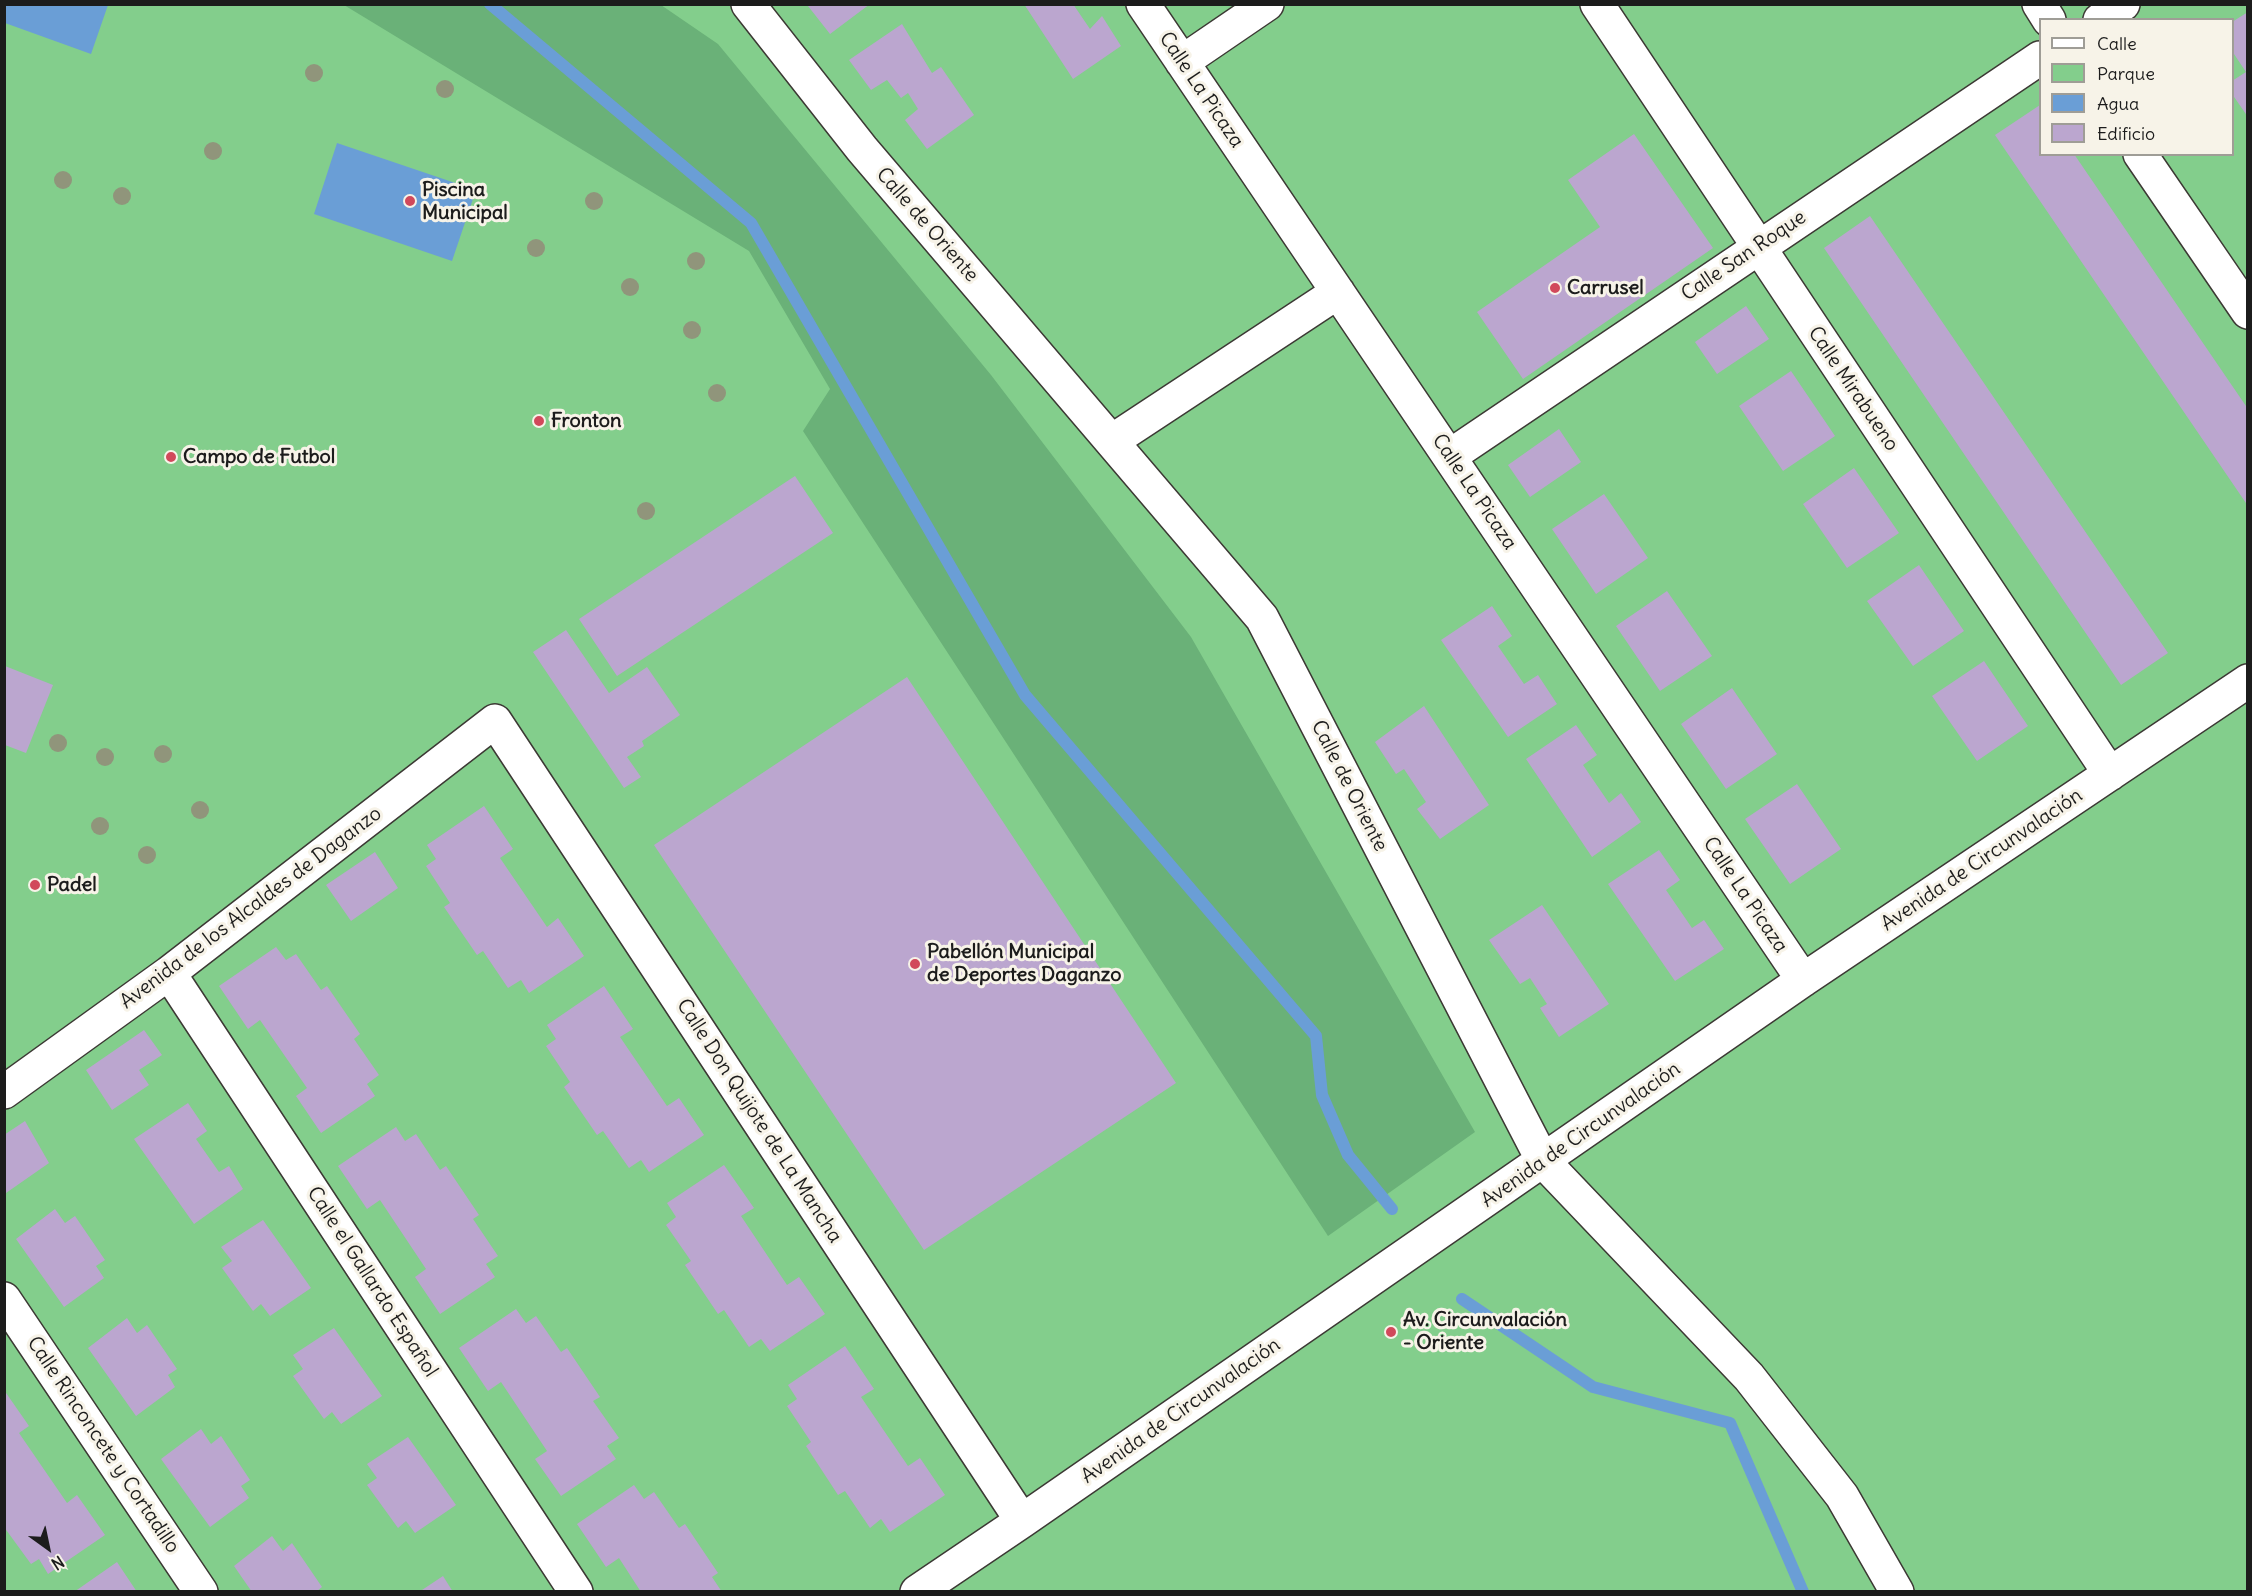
<!DOCTYPE html>
<meta charset="utf-8">
<style>
body{margin:0}
#map{position:relative;width:2252px;height:1596px;overflow:hidden;background:#f1debf;font-family:Delius,sans-serif}
canvas{display:block}
.frame{position:absolute;inset:0;border:6px solid #1c1c1c;pointer-events:none}
.legend{position:absolute;left:2039px;top:18px;width:195px;height:138px;box-sizing:border-box;background:#f7f3e8;border:2px solid #9f9d96;margin:0;padding:8px 10px;list-style:none;font-size:18px;color:#1c1c1c}
.legend li{display:flex;align-items:center;gap:12px;height:30px}
.legend b{width:30px;border:2px solid #9f9d96}
.north{position:absolute;left:18px;top:1518px;width:60px;height:60px;-webkit-text-stroke:4px #f7f3e8;paint-order:stroke;rotate:147deg;font-size:16px;font-weight:700;line-height:24px;text-align:center;color:#1c1c1c}
.north::after{content:'';display:block;margin:auto;width:21px;height:27px;background:#1c1c1c;clip-path:polygon(50% 0,100% 100%,50% 72%,0 100%)}
</style>
<div id="map">
<canvas width="2252" height="1596"></canvas>
<div class="frame"></div>
<ul class="legend">
<li><b style="height:8px;background:#fff"></b>Calle</li>
<li><b style="height:16px;background:#83ce8c"></b>Parque</li>
<li><b style="height:16px;background:#6a9ed6"></b>Agua</li>
<li><b style="height:16px;background:#bba6cf"></b>Edificio</li>
</ul>
<div class="north">N</div>
</div>
<script>
const g = document.querySelector('canvas').getContext('2d');
g.lineJoin = 'round';
function fill(path, color) { g.fillStyle = color; g.fill(path, 'evenodd'); }
const poly = rows => new Path2D(rows.map(r => 'M' + r).join(''));
function trace(path, color, width, dash) { g.strokeStyle = color; g.lineWidth = width; g.lineCap = dash ? 'butt' : 'round'; g.setLineDash(dash || []); g.stroke(path); }
function label(font, color, halo, rows, align = 'center') {
  g.font = font + ' Delius,sans-serif'; g.lineWidth = 6; g.setLineDash([]); g.textBaseline = 'middle'; g.strokeStyle = halo; g.fillStyle = color; for (const [text, x, y, turn = 0] of rows) {
    g.save(); g.translate(x, y); g.rotate((+turn || 0) * Math.PI / 180); g.textAlign = isNaN(turn) ? turn : align; if (halo) g.strokeText(text, 0, 0); g.fillText(text, 0, 0); g.restore();
  }
}
fill(poly([
 [5,5,2247,5,2247,1591,5,1592],
 [2040,20,2232,20,2232,154,2040,154]
]), '#83ce8c');
fill(poly([
 [344,5,661,5,718,44,991,375,1191,637,1475,1132,1328,1236,803,431,830,389,749,251]
]), '#6ab178');
fill(poly([
 [4,5,5,4,108,5,91,54,5,23],
 [337,143,476,190,452,261,314,214]
]), '#6a9ed6');
trace(poly([
 [490,4,751,223,1025,695,1316,1036,1322,1095,1348,1155,1392,1209],
 [1462,1299,1593,1387,1730,1423,1803,1592]
]), '#6a9ed6', 12);
fill(poly([
 [810,4,870,4,830,34,808,6],
 [1024,4,1073,4,1090,29,1102,16,1121,46,1073,79],
 [2248,12,2248,117,2232,94,2232,81,2246,72,2232,51,2232,22],
 [902,24,932,73,941,67,974,115,927,149,905,120,918,109,908,93,901,98,887,80,871,90,849,60],
 [2040,105,2040,154,2074,154,2248,409,2248,506,1995,135],
 [1634,134,1713,248,1523,379,1477,312,1600,227,1568,180],
 [1870,216,2168,653,2121,685,1824,248],
 [1746,306,1769,339,1717,374,1695,342],
 [1791,371,1835,436,1783,471,1739,406],
 [1559,429,1581,462,1530,497,1508,465],
 [1854,468,1899,533,1847,568,1803,504],
 [795,476,833,533,617,676,579,619],
 [1604,494,1648,558,1596,594,1552,529],
 [1919,565,1964,631,1913,666,1867,601],
 [1667,591,1712,656,1660,691,1616,626],
 [1492,606,1512,636,1498,646,1524,684,1538,675,1557,704,1508,737,1441,640],
 [566,630,609,693,647,667,680,715,642,741,644,746,627,757,641,777,624,788,533,652],
 [1984,661,2028,726,1977,761,1932,696],
 [5,666,53,685,26,753,5,745],
 [907,677,1176,1083,924,1250,654,845],
 [1732,688,1777,754,1726,789,1681,724],
 [1424,706,1489,805,1440,839,1417,809,1426,802,1404,769,1396,774,1375,742],
 [1576,725,1597,755,1583,765,1609,803,1621,793,1641,822,1592,857,1526,759],
 [1797,784,1841,849,1790,884,1745,819],
 [484,806,513,849,500,858,547,927,558,918,584,956,529,993,521,980,508,988,483,951,477,955,444,907,450,903,426,866,436,859,427,845],
 [1659,850,1680,880,1666,890,1692,928,1704,920,1724,949,1675,981,1608,884],
 [375,852,398,888,351,921,326,885],
 [1542,905,1609,1004,1559,1037,1540,1008,1547,1004,1530,978,1520,984,1489,940],
 [276,947,286,960,296,954,321,990,327,986,360,1034,354,1039,379,1075,367,1084,375,1096,321,1133,296,1096,307,1088,260,1020,248,1029,219,986],
 [604,986,633,1029,620,1037,667,1106,679,1098,704,1135,649,1172,641,1160,629,1168,603,1131,597,1135,564,1087,570,1082,546,1046,556,1039,547,1025],
 [144,1030,162,1055,139,1070,149,1085,112,1110,86,1070],
 [188,1103,207,1131,196,1139,219,1172,229,1166,243,1189,194,1224,134,1139],
 [25,1121,49,1163,6,1193,4,1135],
 [396,1127,405,1141,416,1134,440,1170,446,1166,479,1215,473,1219,498,1256,486,1264,495,1277,440,1314,415,1277,426,1269,380,1200,367,1209,338,1166],
 [724,1165,754,1208,741,1216,787,1285,799,1277,825,1314,770,1351,761,1339,749,1347,724,1310,718,1314,685,1265,691,1261,666,1225,676,1217,667,1203],
 [55,1209,65,1223,75,1216,105,1260,96,1266,104,1278,64,1307,16,1239],
 [263,1220,311,1288,270,1316,261,1304,253,1311,222,1268,232,1261,221,1247],
 [516,1309,526,1323,536,1316,561,1352,567,1348,600,1397,593,1401,619,1438,607,1446,616,1459,561,1496,535,1459,547,1451,501,1382,488,1391,459,1348],
 [127,1318,137,1333,147,1325,177,1369,168,1375,175,1387,136,1416,88,1348],
 [334,1328,382,1396,341,1424,332,1412,324,1419,293,1376,303,1369,293,1355],
 [845,1346,874,1389,861,1397,908,1466,920,1458,945,1495,890,1532,881,1519,870,1528,845,1491,838,1495,806,1446,811,1442,787,1406,797,1399,788,1385],
 [4,1390,29,1426,19,1433,67,1503,77,1495,105,1535,48,1574,39,1559,31,1564,4,1527],
 [201,1429,211,1444,221,1436,250,1480,241,1486,249,1498,210,1527,161,1459],
 [408,1437,456,1505,415,1533,406,1521,398,1528,367,1485,377,1478,367,1464],
 [634,1485,644,1499,654,1492,679,1528,685,1524,718,1573,712,1577,722,1592,641,1592,619,1558,606,1567,577,1524],
 [272,1536,283,1551,292,1543,322,1587,316,1592,252,1592,234,1566],
 [117,1562,137,1592,74,1592],
 [443,1576,453,1592,419,1592]
]), '#bba6cf');
const minor = poly([
 [748,4,862,149,1262,618,1543,1161,1749,1377,1842,1496,1897,1592],
 [1143,4,1803,980],
 [1597,4,2110,774],
 [2039,4,2049,20],
 [2100,20,2123,4],
 [1182,62,1267,4],
 [2140,154,2248,312],
 [1112,441,1338,292],
 [1450,456,2040,58],
 [169,973,576,1592],
 [4,1092,169,973,495,721,1022,1521],
 [4,1299,201,1592],
 [917,1592,1022,1521,1803,980,2248,681]
]);
trace(minor, '#3c3934', 36);
trace(minor, '#fff', 33);
g.fillStyle = '#90957b';
for (const [x, y] of [
 [314,73],
 [445,89],
 [213,151],
 [63,180],
 [122,196],
 [594,201],
 [536,248],
 [696,261],
 [630,287],
 [692,330],
 [717,393],
 [646,511],
 [58,743],
 [163,754],
 [105,757],
 [200,810],
 [100,826],
 [147,855]
]) { g.beginPath(); g.arc(x, y, 9, 0, 2 * Math.PI); g.fill(); }
for (const [x, y, r, color] of [
 [410,201,6,"#d1495b"],
 [1555,288,6,"#d1495b"],
 [539,421,6,"#d1495b"],
 [171,457,6,"#d1495b"],
 [35,885,6,"#d1495b"],
 [915,964,6,"#d1495b"],
 [1391,1332,6,"#d1495b"]
]) { const dot = new Path2D(); dot.arc(x, y, r, 0, 2 * Math.PI); g.fillStyle = color; g.fill(dot); trace(dot, '#f7f3e8', 2); }
label('20px', '#1c1c1c', '#f7f3e8', [
 ["Calle La Picaza",1201,90,56],
 ["Calle de Oriente",927,225,49],
 ["Calle San Roque",1744,256,-34],
 ["Calle Mirabueno",1853,389,56],
 ["Calle La Picaza",1474,492,56],
 ["Calle de Oriente",1349,786,63],
 ["Avenida de Circunvalación",1982,860,-34],
 ["Calle La Picaza",1745,895,56],
 ["Avenida de los Alcaldes de Daganzo",251,908,-37],
 ["Calle Don Quijote de La Mancha",759,1121,57],
 ["Avenida de Circunvalación",1581,1135,-35],
 ["Calle el Gallardo Español",372,1282,57],
 ["Avenida de Circunvalación",1181,1411,-35],
 ["Calle Rinconcete y Cortadillo",103,1445,56]
]);
label('bold 20px', '#1c1c1c', '#f7f3e8', [
 ["Piscina",422,190],
 ["Municipal",422,213],
 ["Carrusel",1567,288],
 ["Fronton",551,421],
 ["Campo de Futbol",183,457],
 ["Padel",47,885],
 ["Pabellón Municipal",927,952],
 ["de Deportes Daganzo",927,975],
 ["Av. Circunvalación",1403,1320],
 ["- Oriente",1403,1343]
], 'left');
</script>
